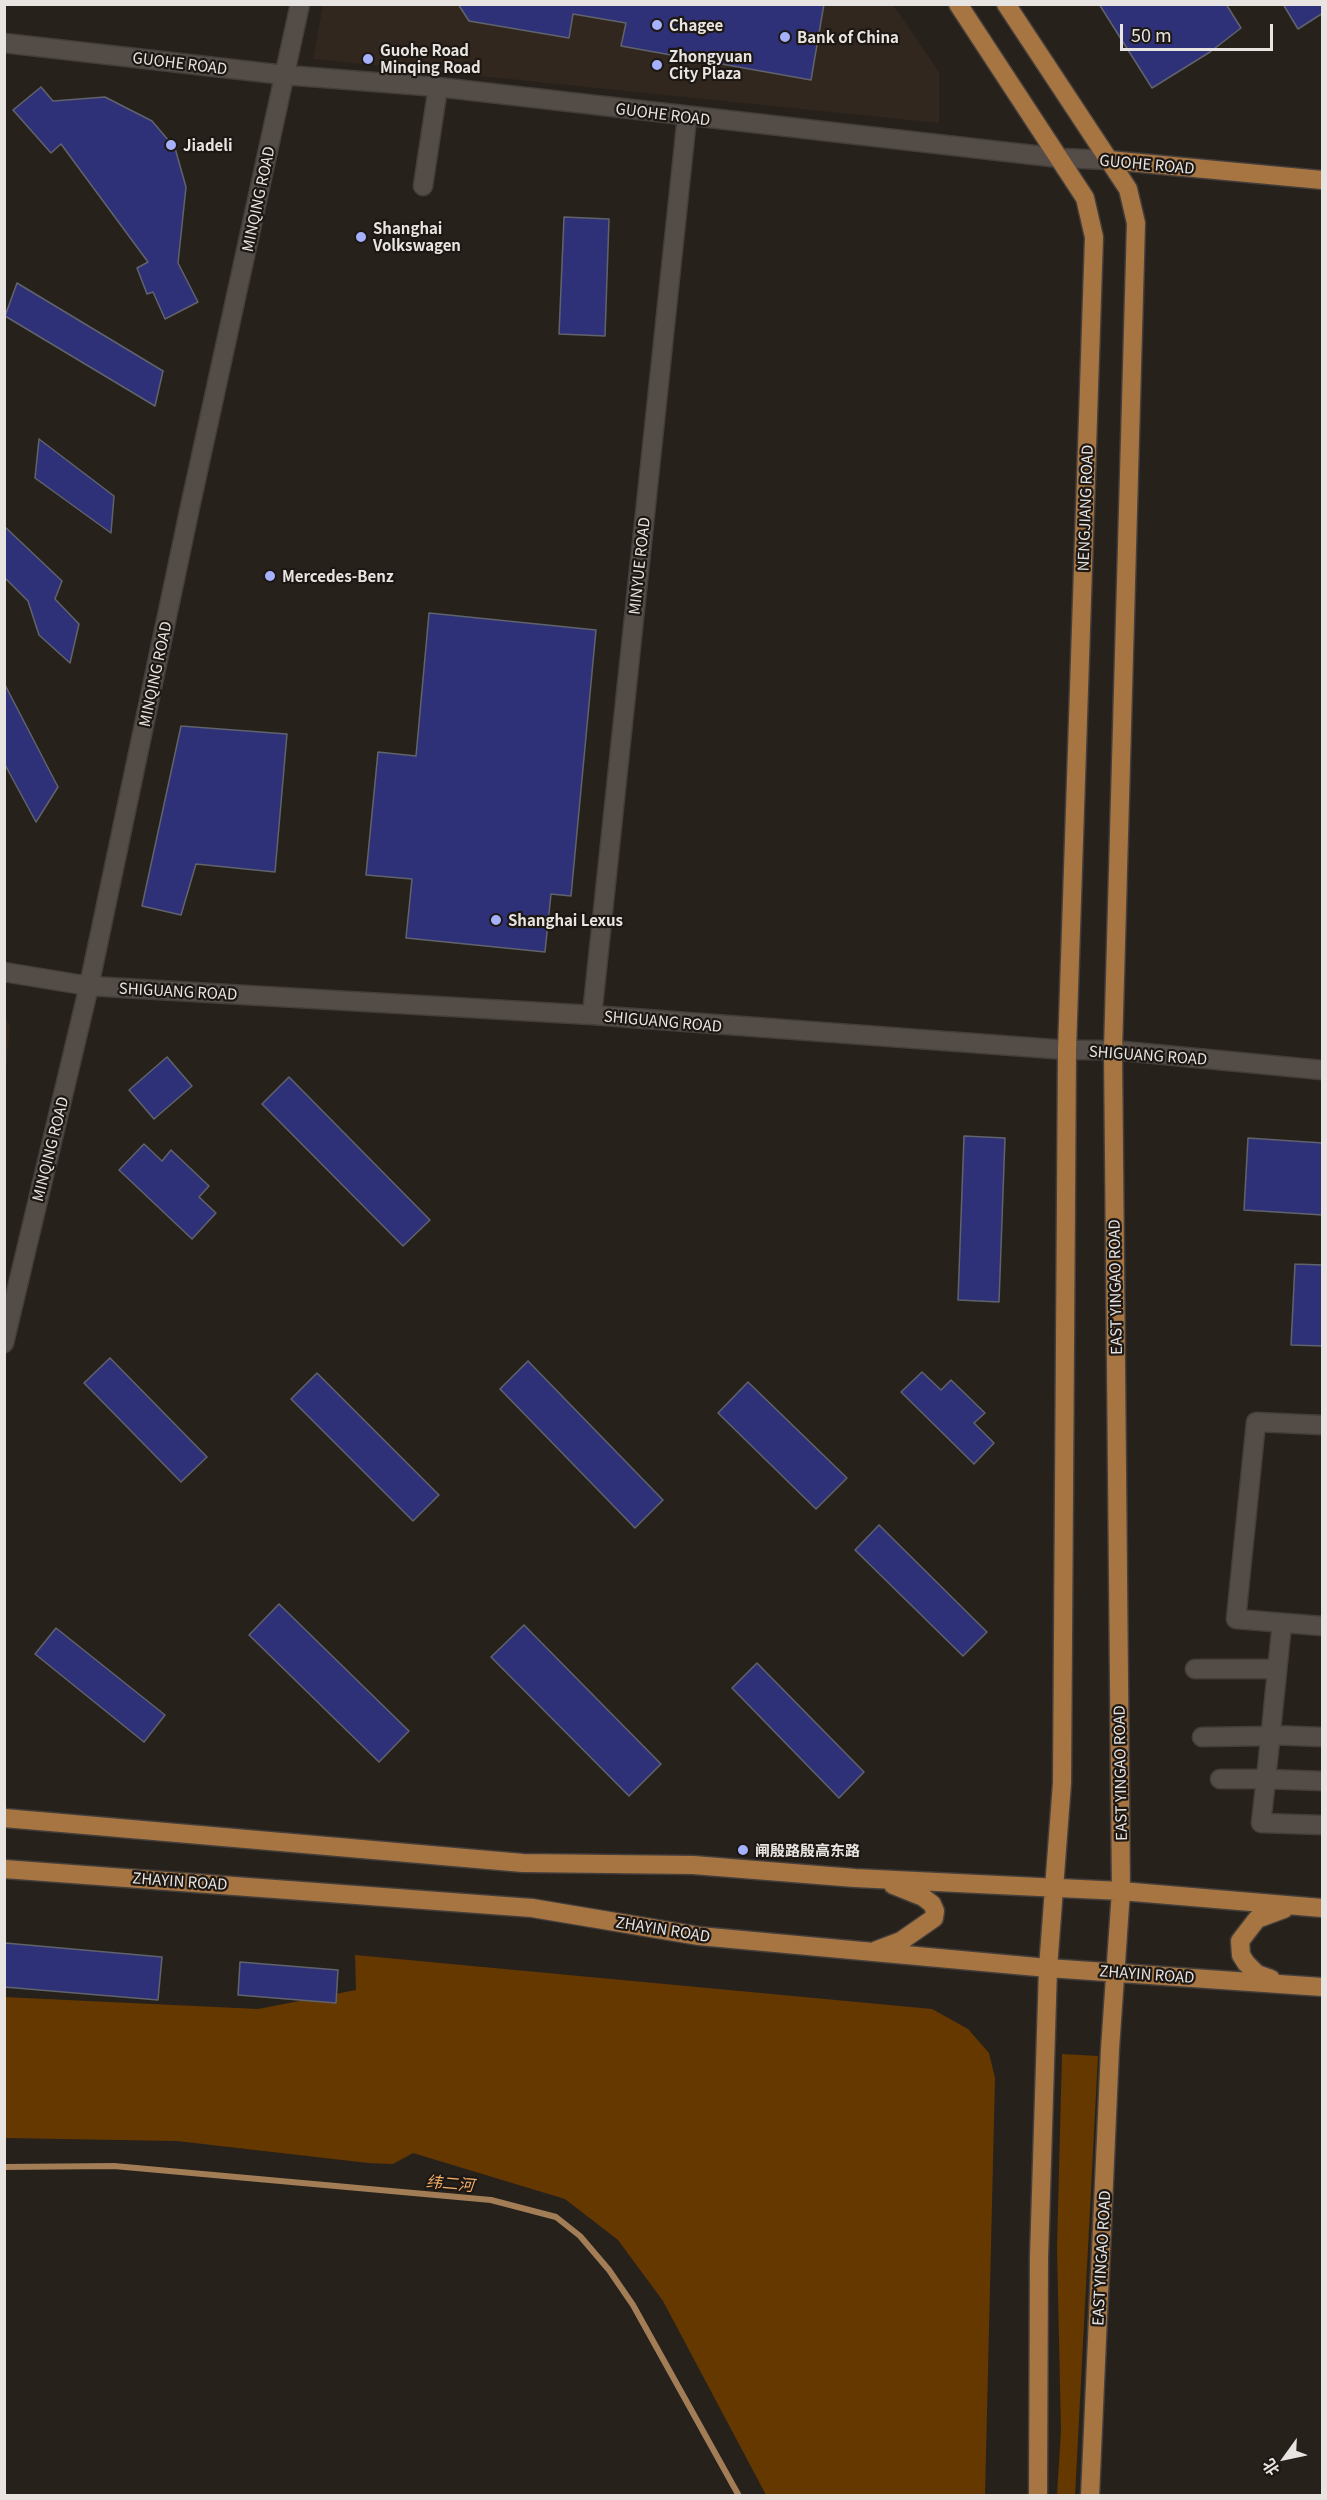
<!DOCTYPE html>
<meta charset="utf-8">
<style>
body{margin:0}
#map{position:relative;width:1327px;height:2500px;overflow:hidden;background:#27211c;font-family:Georgia,"Noto Sans SC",serif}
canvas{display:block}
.frame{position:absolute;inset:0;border:6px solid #e8e4e1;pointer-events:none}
.north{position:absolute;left:1255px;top:2428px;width:60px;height:60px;-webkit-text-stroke:4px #1d1813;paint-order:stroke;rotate:237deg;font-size:16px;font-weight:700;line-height:24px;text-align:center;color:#e8e4e1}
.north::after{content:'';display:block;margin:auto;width:21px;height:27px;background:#e8e4e1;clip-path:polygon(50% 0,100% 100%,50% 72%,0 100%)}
.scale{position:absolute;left:1120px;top:24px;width:153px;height:27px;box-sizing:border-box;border:3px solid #e8e4e1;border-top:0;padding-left:8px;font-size:18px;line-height:21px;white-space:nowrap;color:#e8e4e1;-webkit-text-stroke:4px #1d1813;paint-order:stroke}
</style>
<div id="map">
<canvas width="1327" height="2500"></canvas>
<div class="frame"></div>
<div class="north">北</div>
<div class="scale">50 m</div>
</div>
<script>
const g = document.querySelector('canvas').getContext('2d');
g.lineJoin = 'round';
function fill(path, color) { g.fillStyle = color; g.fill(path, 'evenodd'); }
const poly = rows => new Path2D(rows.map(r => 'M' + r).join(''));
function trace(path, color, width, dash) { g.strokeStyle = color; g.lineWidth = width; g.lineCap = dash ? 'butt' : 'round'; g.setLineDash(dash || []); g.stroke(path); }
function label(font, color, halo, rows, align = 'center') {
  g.font = font + ' Georgia,"Noto Sans SC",serif'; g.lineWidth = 4.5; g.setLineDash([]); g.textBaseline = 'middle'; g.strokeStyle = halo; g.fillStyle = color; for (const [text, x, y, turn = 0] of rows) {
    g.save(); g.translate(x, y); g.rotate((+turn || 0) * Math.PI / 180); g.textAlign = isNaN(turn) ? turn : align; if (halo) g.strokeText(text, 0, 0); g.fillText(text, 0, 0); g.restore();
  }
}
fill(poly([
 [323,5,893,5,939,72,939,123,313,59],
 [5,1014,10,1026,5,1083]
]), '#32271e');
fill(poly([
 [355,1955,932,2009,968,2029,989,2053,995,2078,985,2495,766,2495,663,2301,618,2240,565,2199,413,2153,393,2164,368,2163,177,2141,5,2138,4,1997,258,2009,356,1990],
 [1062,2054,1098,2056,1075,2496,1057,2495,1061,2431,1057,2248]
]), '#653800');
trace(poly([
 [4,2167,114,2166,491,2200,556,2217,580,2236,609,2270,633,2305,739,2496]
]), '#a27d56', 6);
const building = poly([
 [458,4,824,4,811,80,621,46,626,23,573,14,569,38,469,21,458,4],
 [1099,4,1226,4,1241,28,1210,52,1152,88,1099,4],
 [1283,4,1323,4,1323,13,1298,29,1283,4],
 [41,87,53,101,105,97,152,121,175,148,186,187,178,263,198,302,165,319,153,292,147,294,137,268,148,262,61,144,51,153,13,110,41,87],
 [564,217,609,219,605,336,559,334,564,217],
 [17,283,163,371,155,406,5,316,17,283],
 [39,439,114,496,111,533,35,478,39,439],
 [4,526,62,581,55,599,79,624,70,663,39,635,28,601,4,577,4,526],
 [429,613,596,630,571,896,551,894,545,952,406,938,412,879,366,875,378,752,416,756,429,613],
 [4,683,58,787,36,822,4,763,4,683],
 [181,726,287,734,275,872,196,864,181,915,142,906,181,726],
 [167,1057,192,1086,154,1119,129,1090,167,1057],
 [289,1077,430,1220,403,1246,262,1104,289,1077],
 [964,1136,1005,1138,999,1302,958,1300,964,1136],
 [1248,1138,1323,1143,1323,1215,1244,1210,1248,1138],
 [144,1144,162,1161,171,1150,209,1186,199,1197,216,1213,192,1239,119,1170,144,1144],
 [1295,1264,1323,1265,1323,1346,1291,1345,1295,1264],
 [110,1358,207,1457,181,1482,84,1383,110,1358],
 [528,1361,663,1500,635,1528,500,1389,528,1361],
 [922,1372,941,1390,951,1380,985,1413,974,1423,994,1443,974,1464,901,1392,922,1372],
 [317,1373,439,1495,413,1521,291,1399,317,1373],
 [748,1382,847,1478,816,1509,718,1413,748,1382],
 [879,1525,987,1632,963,1656,855,1550,879,1525],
 [279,1604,409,1731,379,1762,249,1635,279,1604],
 [524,1625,661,1764,629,1796,491,1657,524,1625],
 [56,1628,165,1715,144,1742,35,1654,56,1628],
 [757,1663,864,1772,839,1798,732,1688,757,1663],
 [5,1943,162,1957,158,2000,4,1987,5,1943],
 [240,1962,338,1970,336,2003,238,1995,240,1962]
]);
fill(building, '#2e3178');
trace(building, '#61636b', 1.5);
const minor = poly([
 [4,43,285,75,438,87,1060,158,1109,160],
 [423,186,438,87],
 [4,972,89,986,592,1015,1067,1050,1113,1050,1322,1070],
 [592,1015,687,117],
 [4,1343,89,986,190,507,300,4],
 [1322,1425,1256,1422,1236,1619,1322,1626],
 [1282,1623,1266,1779,1322,1781],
 [1195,1669,1277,1669],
 [1270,1735,1322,1737],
 [1202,1737,1270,1736],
 [1220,1779,1266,1779,1261,1823,1322,1825]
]);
const major = poly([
 [958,4,1085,198,1094,237,1067,1050,1062,1783,1048,1968,1039,2257,1038,2496],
 [1006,4,1128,189,1136,223,1113,1050,1121,1891,1110,2049,1090,2496],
 [1109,160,1322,180],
 [4,1818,523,1863,693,1865,855,1878,1121,1891,1322,1908],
 [4,1869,532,1908,699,1936,1048,1968,1322,1987],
 [877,1950,901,1941,934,1918,935,1911,932,1904,923,1897,893,1885],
 [1271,1979,1257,1974,1246,1963,1241,1955,1240,1941,1257,1919,1284,1909]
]);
trace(minor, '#443e3b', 21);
trace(major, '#443e3b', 21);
trace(minor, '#544d47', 18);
trace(major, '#a77542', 18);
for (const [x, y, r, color] of [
 [657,25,6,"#a5b1fc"],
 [785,37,6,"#a5b1fc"],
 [368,59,6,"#a5b1fc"],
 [657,65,6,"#a5b1fc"],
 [171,145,6,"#a5b1fc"],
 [361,237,6,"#a5b1fc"],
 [270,576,6,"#a5b1fc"],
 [496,920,6,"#a5b1fc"],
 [743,1850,6,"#a5b1fc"]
]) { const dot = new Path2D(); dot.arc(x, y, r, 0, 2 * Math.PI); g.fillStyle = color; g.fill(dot); trace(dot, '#1d1813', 2); }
label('bold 15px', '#e8e4e1', '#1d1813', [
 ["Chagee",669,25],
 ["Bank of China",797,37],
 ["Guohe Road",380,50],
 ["Minqing Road",380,67],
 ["Zhongyuan",669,56],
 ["City Plaza",669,73],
 ["Jiadeli",183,145],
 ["Shanghai",373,228],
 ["Volkswagen",373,245],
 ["Mercedes-Benz",282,576],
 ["Shanghai Lexus",508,920],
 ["闸殷路殷高东路",755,1850]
], 'left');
label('15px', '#e8e4e1', '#1d1813', [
 ["GUOHE ROAD",180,63,7],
 ["GUOHE ROAD",663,114,7],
 ["GUOHE ROAD",1147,164,5],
 ["MINQING ROAD",258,199,-78],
 ["NENGJIANG ROAD",1085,508,-88],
 ["MINYUE ROAD",639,566,-84],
 ["MINQING ROAD",155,674,-78],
 ["SHIGUANG ROAD",178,991,3],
 ["SHIGUANG ROAD",663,1021,5],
 ["SHIGUANG ROAD",1148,1055,4],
 ["MINQING ROAD",50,1149,-76],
 ["EAST YINGAO ROAD",1115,1287,-91],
 ["EAST YINGAO ROAD",1120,1773,-91],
 ["ZHAYIN ROAD",180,1881,4],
 ["ZHAYIN ROAD",663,1929,9],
 ["ZHAYIN ROAD",1147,1974,4],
 ["EAST YINGAO ROAD",1101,2258,-87]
]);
label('italic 16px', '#f6ad6a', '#1d1813', [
 ["纬二河",450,2183,5]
]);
</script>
